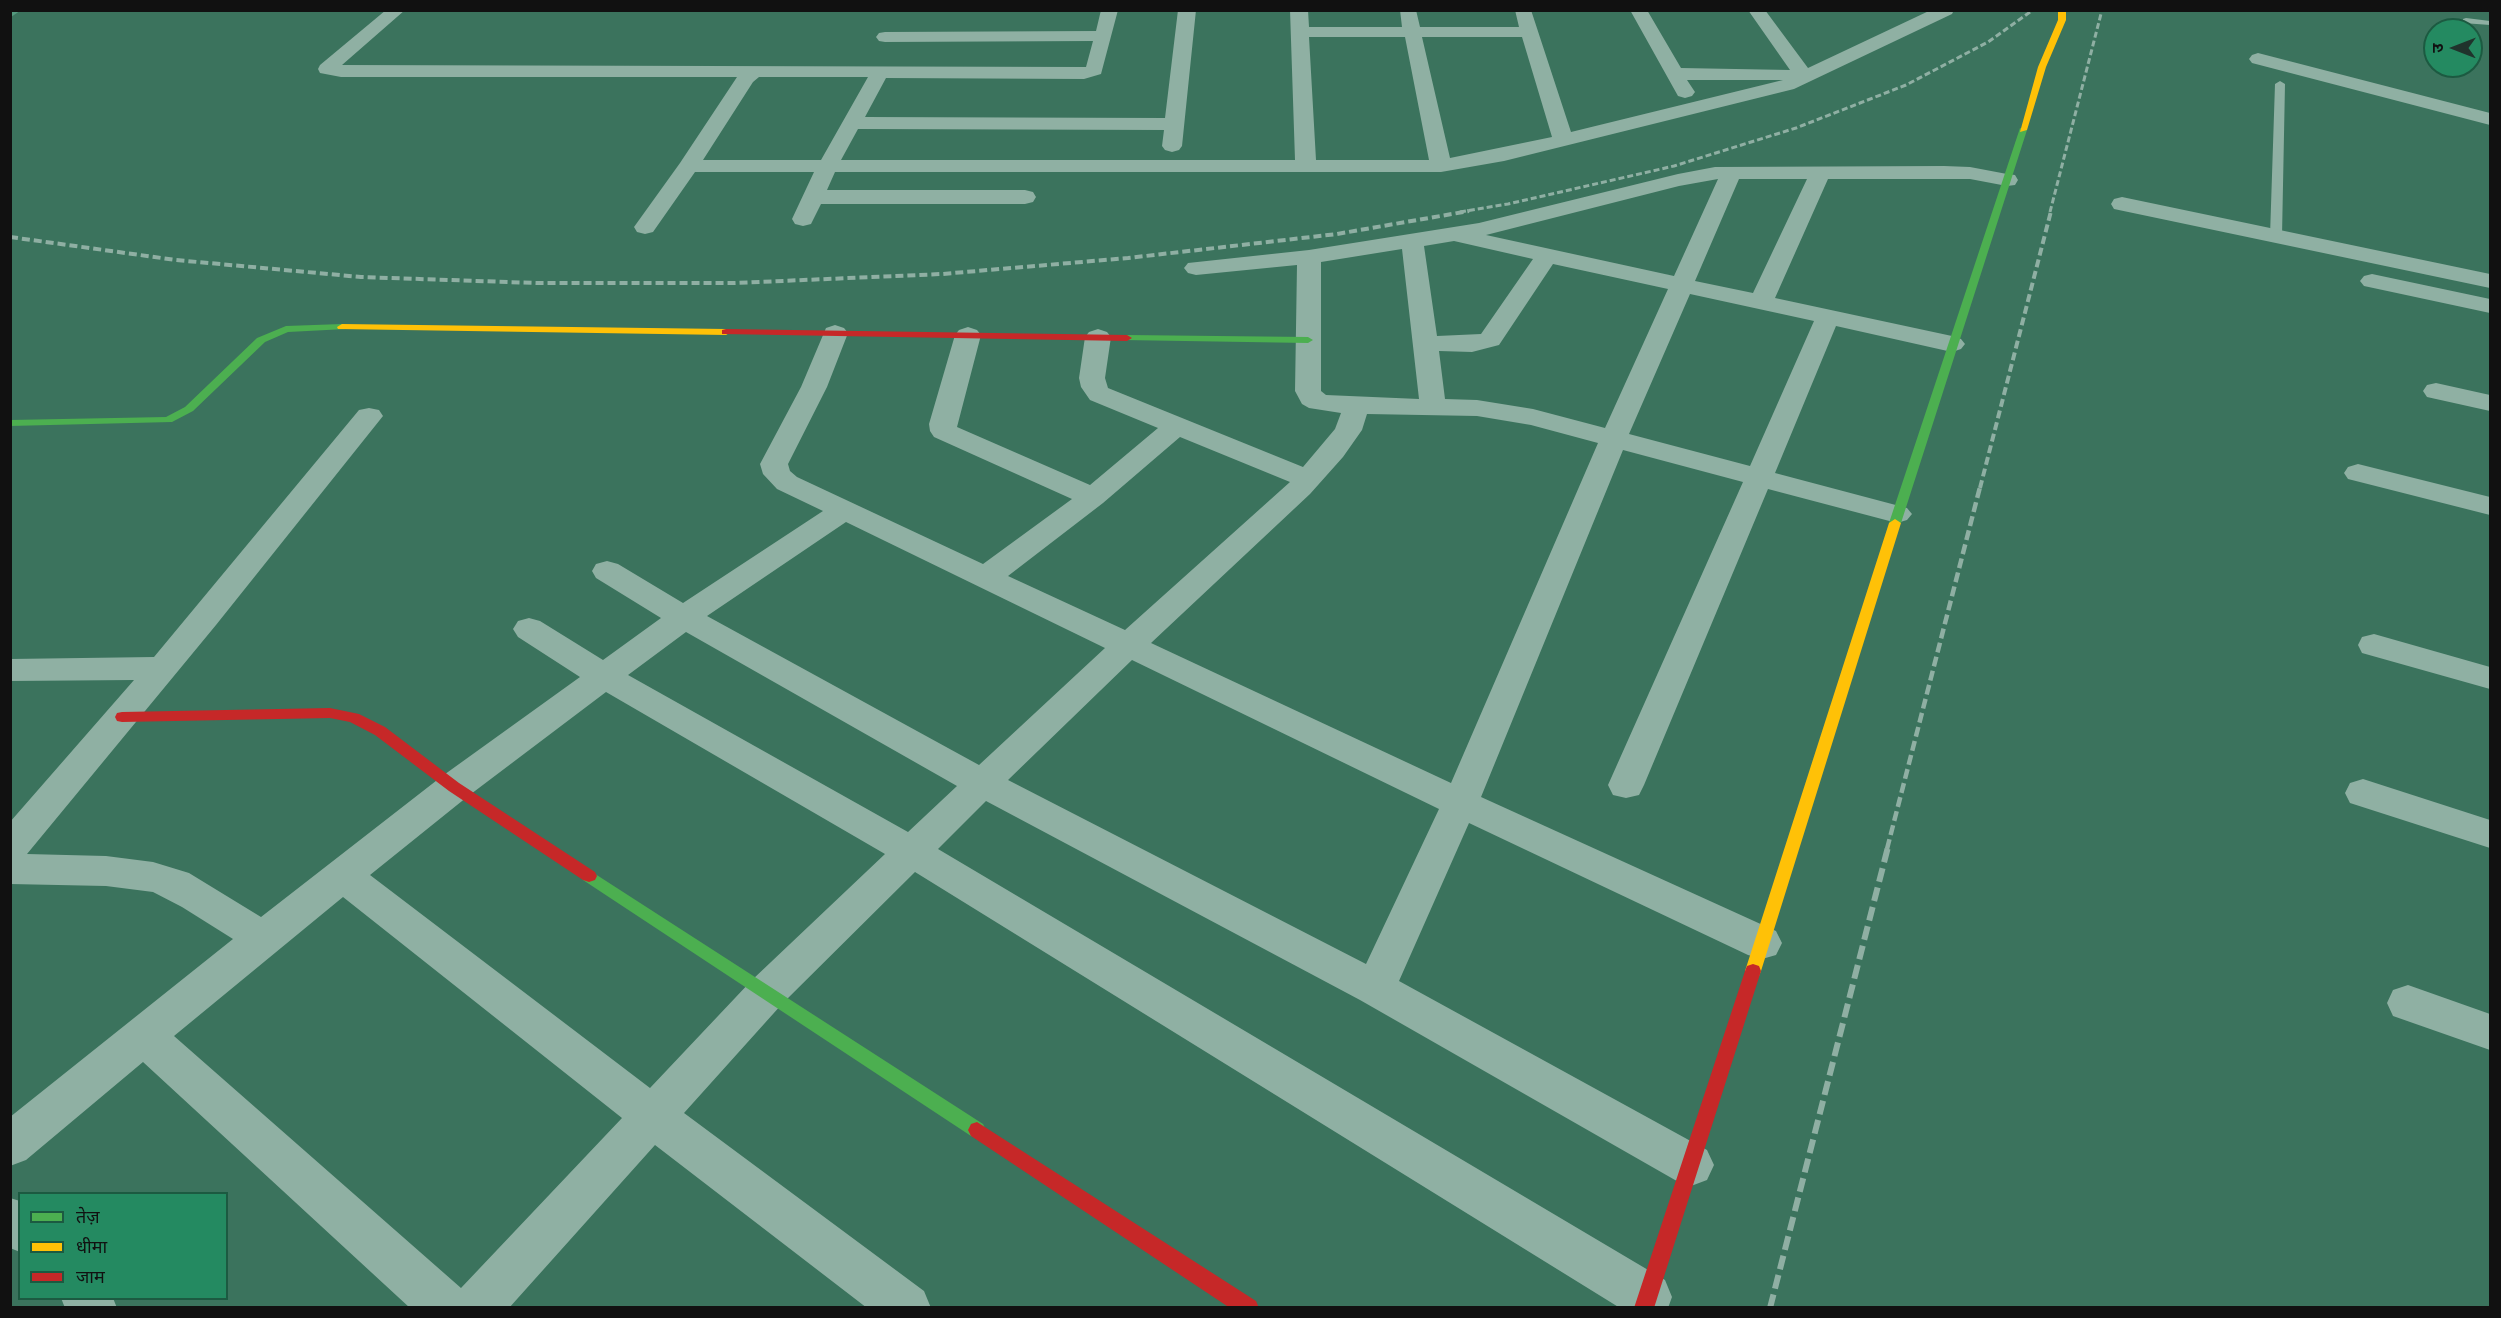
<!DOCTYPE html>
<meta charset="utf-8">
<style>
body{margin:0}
#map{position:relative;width:2501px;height:1318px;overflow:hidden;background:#3b735d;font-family:"PT Sans Narrow","Noto Sans Devanagari",sans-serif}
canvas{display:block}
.frame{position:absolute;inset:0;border:12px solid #111;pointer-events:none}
.legend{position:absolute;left:18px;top:1192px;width:210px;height:108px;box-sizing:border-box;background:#248a61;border:2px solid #1c5a41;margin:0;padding:8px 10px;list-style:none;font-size:18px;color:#111}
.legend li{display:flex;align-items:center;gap:12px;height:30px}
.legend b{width:30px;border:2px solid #1c5a41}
.north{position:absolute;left:2423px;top:18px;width:60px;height:60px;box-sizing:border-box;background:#248a61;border:2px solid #1c5a41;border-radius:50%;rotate:270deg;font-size:16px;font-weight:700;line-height:24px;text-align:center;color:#111}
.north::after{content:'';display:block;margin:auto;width:21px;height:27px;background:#20332c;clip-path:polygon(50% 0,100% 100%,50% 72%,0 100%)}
</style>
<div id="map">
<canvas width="2501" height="1318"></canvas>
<div class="frame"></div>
<ul class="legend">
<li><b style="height:8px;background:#4caf50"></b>तेज़</li>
<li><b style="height:8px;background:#ffc107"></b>धीमा</li>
<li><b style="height:8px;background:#c62828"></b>जाम</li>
</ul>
<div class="north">उ</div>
</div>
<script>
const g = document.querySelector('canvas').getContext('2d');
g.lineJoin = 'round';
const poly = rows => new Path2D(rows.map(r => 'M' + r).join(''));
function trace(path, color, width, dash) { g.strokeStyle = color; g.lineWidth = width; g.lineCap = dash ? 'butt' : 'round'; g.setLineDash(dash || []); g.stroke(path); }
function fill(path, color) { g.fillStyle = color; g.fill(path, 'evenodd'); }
trace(poly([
 [10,14,16,10]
]), '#54997e', 6);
fill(poly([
 [2466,18,2490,21,2490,25,2463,23,2463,19,2466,18],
 [2280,81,2285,84,2282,236,2276,239,2270,236,2275,84,2280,81]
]), '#8fb0a3');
fill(poly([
 [386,10,405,10,342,65,1083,67,1086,67,1093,41,885,42,879,41,876,37,879,33,885,32,1096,31,1101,10,1118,10,1101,74,1084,79,886,78,865,117,1165,118,1178,10,1196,10,1182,146,1179,150,1172,152,1165,150,1162,146,1164,130,858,129,841,160,1295,160,1290,10,1308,10,1309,27,1402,27,1400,10,1416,10,1420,27,1519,27,1515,10,1531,10,1571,132,1783,80,1687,80,1695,92,1692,96,1685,98,1678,96,1630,10,1647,10,1681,68,1790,70,1748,10,1765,10,1808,68,1931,10,1954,10,1952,14,1794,89,1504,161,1441,172,835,172,827,190,1025,190,1033,192,1036,197,1033,202,1025,204,821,204,811,224,803,226,795,224,792,219,814,172,695,172,653,232,645,234,637,232,634,227,680,163,737,77,341,77,320,73,318,69,320,65,386,10],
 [1309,37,1405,37,1429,160,1316,160,1309,37],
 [1422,37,1522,37,1552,137,1450,158,1422,37],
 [759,77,868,77,821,160,703,160,753,82,759,77],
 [2258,53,2490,113,2490,125,2252,63,2249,59,2252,55,2258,53],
 [1944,166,1970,167,2007,174,2015,175,2018,180,2015,185,2007,186,1970,179,1828,179,1775,298,1952,336,1961,339,1965,344,1961,349,1952,352,1836,326,1775,473,1907,508,1912,514,1907,520,1897,523,1768,489,1644,785,1639,795,1626,798,1613,795,1608,785,1743,482,1623,450,1481,797,1776,931,1782,943,1776,955,1762,959,1748,955,1469,823,1399,981,1707,1150,1714,1165,1707,1180,1691,1186,1675,1180,1360,1000,986,801,938,849,1665,1280,1672,1297,1668,1308,1620,1308,915,872,782,1004,684,1113,924,1291,931,1308,867,1308,655,1145,509,1308,410,1308,143,1062,26,1160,10,1166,10,1117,233,939,182,907,153,892,106,886,10,884,10,822,134,680,10,681,10,659,154,657,359,410,369,408,379,410,383,416,216,625,27,854,106,856,153,862,189,873,261,917,441,777,580,677,518,637,513,629,518,621,529,618,540,621,603,660,661,618,596,578,592,571,596,564,607,561,618,564,683,603,823,511,777,489,763,474,760,464,801,387,826,328,835,325,844,328,848,333,827,387,788,464,790,471,797,477,983,564,1072,499,934,437,930,431,929,424,955,335,959,330,968,327,977,330,981,335,957,427,1090,485,1158,428,1090,400,1081,387,1079,378,1085,337,1089,332,1098,329,1107,332,1111,337,1105,378,1108,388,1303,467,1335,429,1341,413,1309,408,1302,404,1295,391,1297,265,1196,275,1188,273,1184,268,1188,263,1309,250,1479,223,1678,174,1715,167,1944,166],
 [1718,179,1674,276,1486,235,1679,186,1718,179],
 [1739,179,1807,179,1753,293,1695,281,1739,179],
 [1454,241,1533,259,1481,334,1437,336,1424,246,1454,241],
 [1402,249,1419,399,1326,395,1321,391,1321,262,1402,249],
 [1553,264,1668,289,1605,428,1533,409,1477,400,1445,399,1439,351,1472,352,1499,345,1553,264],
 [1690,294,1814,321,1750,466,1629,434,1690,294],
 [1367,414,1477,416,1531,425,1598,443,1451,783,1151,643,1310,494,1343,457,1362,430,1367,414],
 [1180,437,1290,482,1125,630,1008,576,1103,503,1180,437],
 [846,522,1105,648,979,765,707,616,846,522],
 [686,632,957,786,908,832,628,675,686,632],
 [1132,660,1439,809,1366,964,1008,780,1132,660],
 [606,692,885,854,752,980,650,1088,370,875,467,797,606,692],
 [343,897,622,1118,461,1288,174,1036,343,897],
 [2122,197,2490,274,2490,288,2114,209,2111,204,2114,199,2122,197],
 [2372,274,2490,299,2490,313,2364,286,2360,281,2364,276,2372,274],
 [2436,383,2490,395,2490,411,2427,397,2423,391,2427,385,2436,383],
 [2358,464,2490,497,2490,515,2348,479,2344,473,2348,467,2358,464],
 [2374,634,2490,667,2490,689,2362,653,2358,645,2362,637,2374,634],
 [2363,779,2490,820,2490,848,2350,803,2345,793,2350,783,2363,779],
 [2408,985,2490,1014,2490,1050,2393,1016,2387,1003,2393,990,2408,985],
 [10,1198,20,1201,20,1252,10,1248,10,1198],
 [61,1298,113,1298,117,1308,65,1308,61,1298]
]), '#8fb0a3');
fill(poly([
 [2020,128,2027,130,1901,523,1895,527,1891,526,1889,523,2020,128],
 [342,324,347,327,346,329,288,332,265,342,193,411,172,422,10,426,10,420,166,417,185,407,257,338,286,326,342,324],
 [1127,335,1308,337,1313,340,1308,343,1123,340,1123,336,1127,335],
 [589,870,983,1124,986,1130,983,1136,977,1138,971,1136,583,880,581,876,583,872,589,870]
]), '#4caf50');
fill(poly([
 [2058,10,2066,10,2066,20,2046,67,2027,130,2020,132,2038,67,2058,20,2058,10],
 [342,324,726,329,731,332,726,335,338,329,337,327,342,324],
 [1895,519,1901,523,1761,971,1759,976,1753,978,1747,976,1745,971,1889,523,1895,519]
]), '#ffc107');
fill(poly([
 [726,329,1127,335,1132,338,1127,341,722,334,722,330,726,329],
 [330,708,359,714,385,727,459,783,595,872,597,876,595,880,589,882,583,880,449,791,375,735,350,722,330,718,122,722,117,721,115,717,117,713,122,712,330,708],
 [1753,964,1759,966,1761,971,1654,1308,1634,1308,1745,971,1747,966,1753,964],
 [977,1122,1256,1301,1259,1308,1230,1308,971,1136,968,1130,971,1124,977,1122]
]), '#c62828');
trace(poly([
 [1460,212,1508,204,1674,166,1796,128,1906,85,1988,42,2033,10],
 [2050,212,2102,10]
]), '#8fafa3', 3, [6, 3]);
trace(poly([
 [10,237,176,260,361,277,537,283,735,283,942,274,1128,258,1337,234,1469,211],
 [1980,488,2051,211]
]), '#8fafa3', 4, [8, 4]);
trace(poly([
 [1887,849,1980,487]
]), '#8fafa3', 4.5, [10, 4.5]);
trace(poly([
 [1770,1308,1888,847]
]), '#8fafa3', 6, [14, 6]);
</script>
